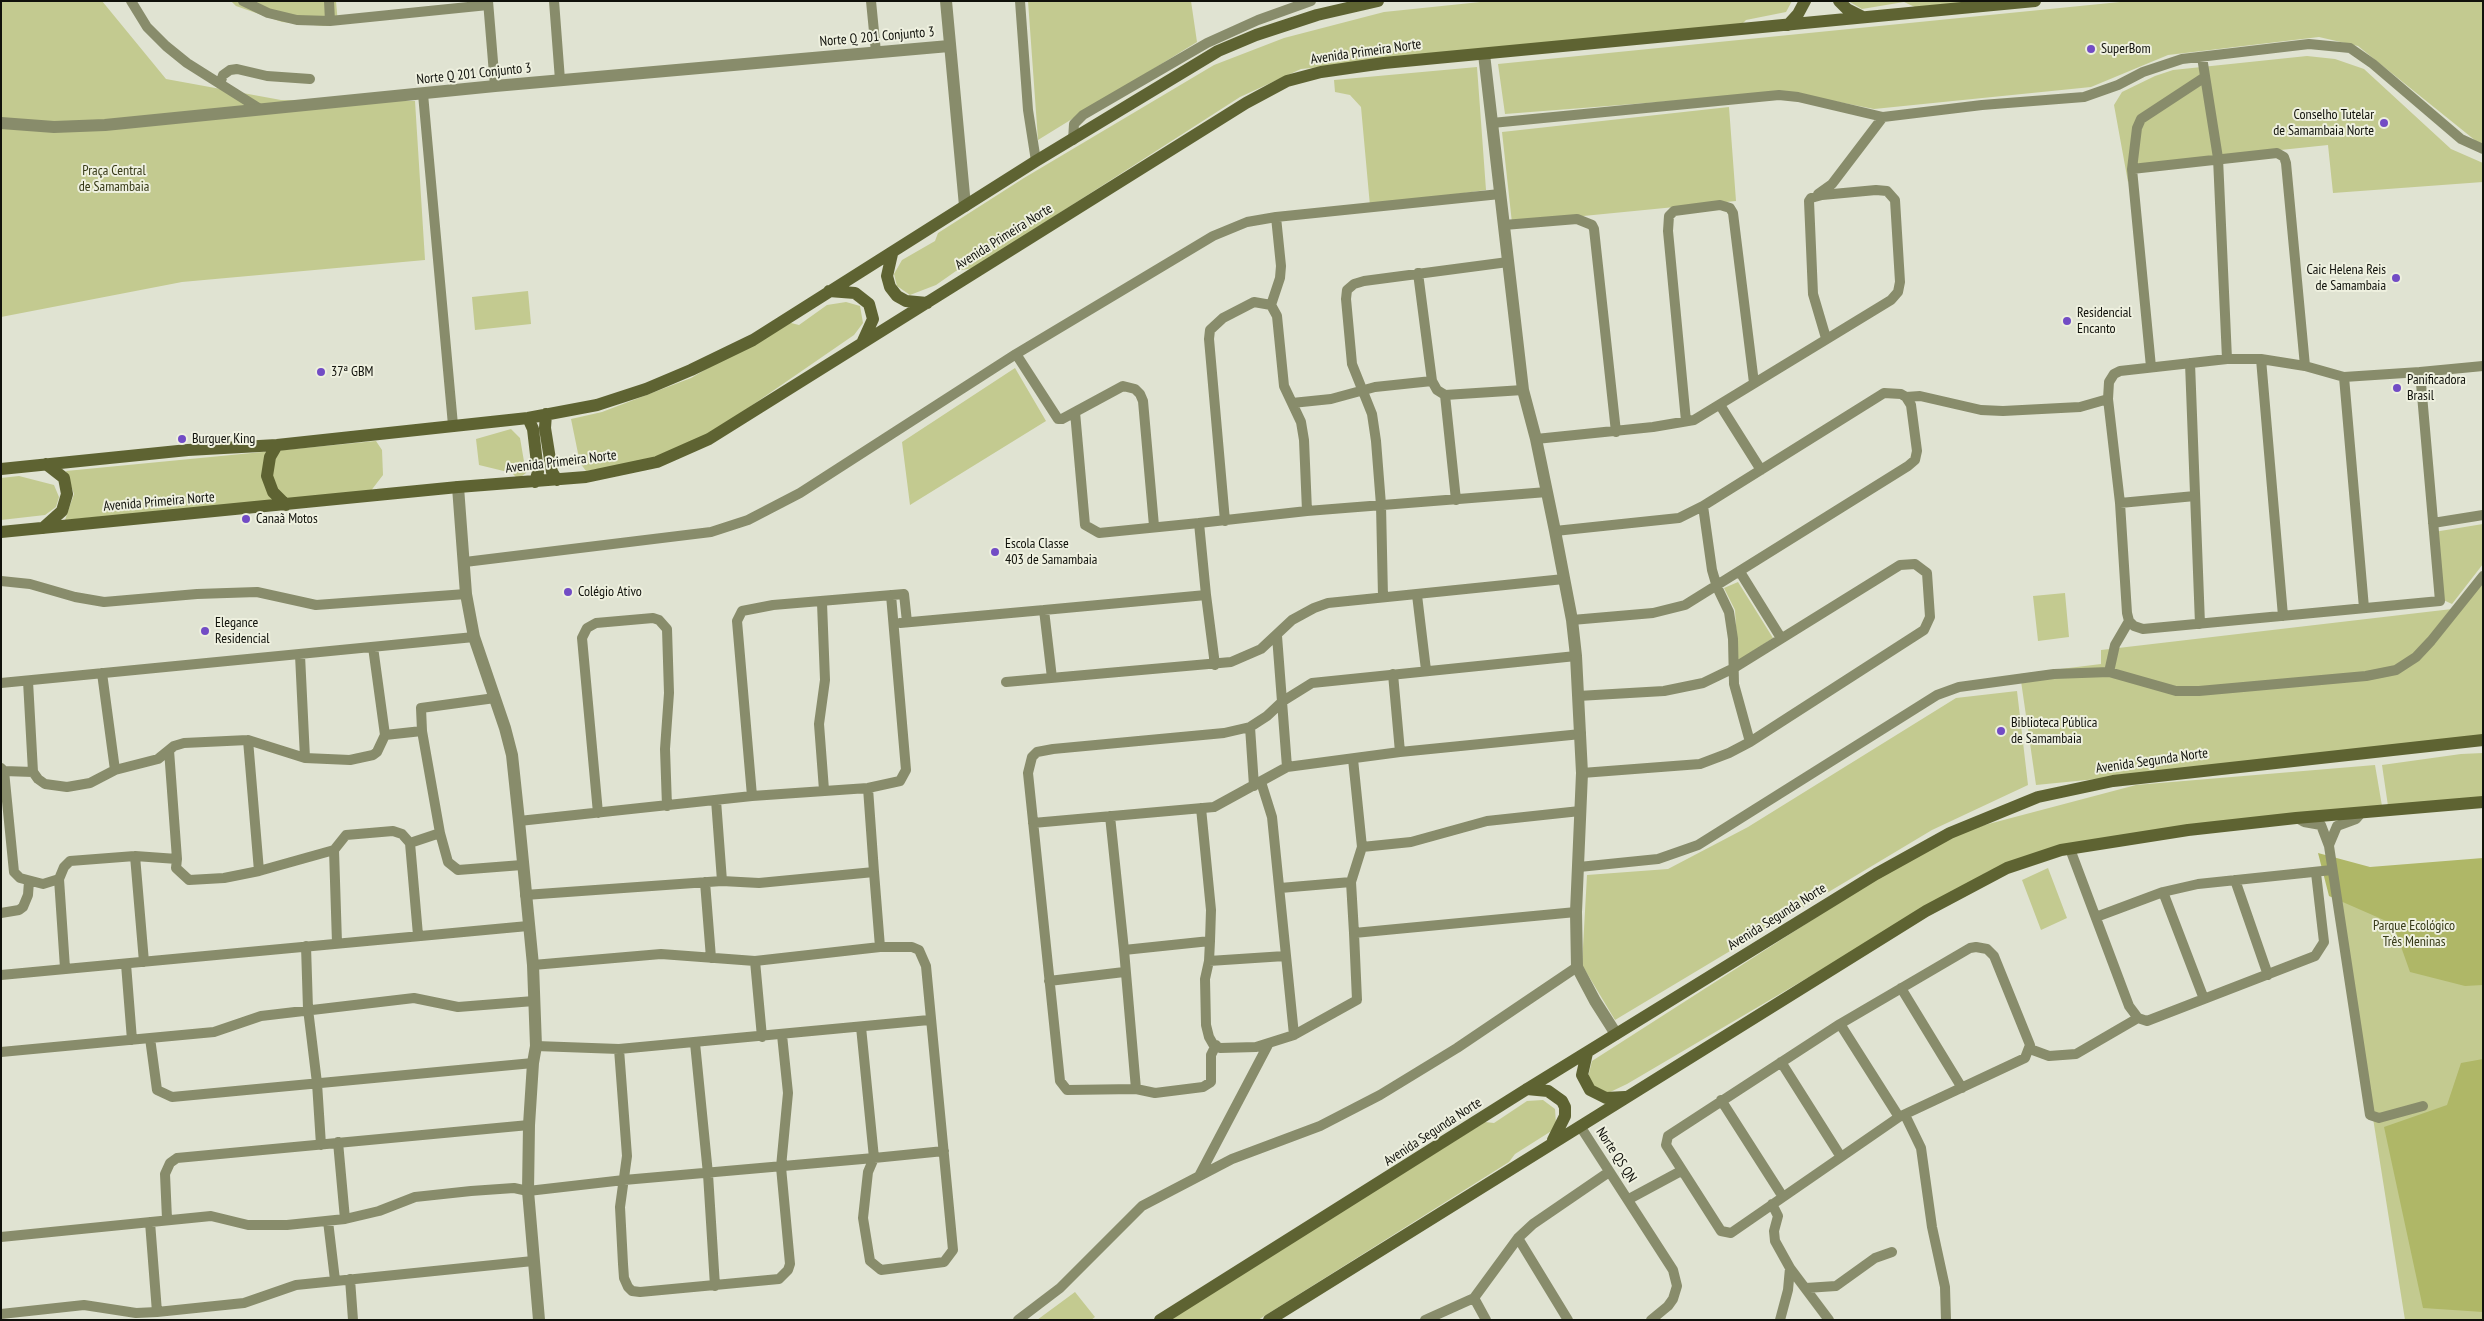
<!DOCTYPE html>
<meta charset="utf-8">
<style>
body{margin:0}
#map{position:relative;width:2484px;height:1321px;overflow:hidden;background:#e0e3d2;font-family:"PT Sans Narrow",sans-serif}
canvas{display:block}
.frame{position:absolute;inset:0;border:2px solid #10110b;pointer-events:none}
</style>
<div id="map">
<canvas width="2484" height="1321"></canvas>
<div class="frame"></div>
</div>
<script>
const g = document.querySelector('canvas').getContext('2d');
g.lineJoin = 'round';
function fill(path, color) { g.fillStyle = color; g.fill(path, 'evenodd'); }
const poly = rows => new Path2D(rows.map(r => 'M' + r).join(''));
function trace(path, color, width, dash) { g.strokeStyle = color; g.lineWidth = width; g.lineCap = dash ? 'butt' : 'round'; g.setLineDash(dash || []); g.stroke(path); }
function label(font, color, halo, rows, align = 'center') {
  g.font = font + ' "PT Sans Narrow",sans-serif'; g.lineWidth = 4; g.setLineDash([]); g.textBaseline = 'middle'; g.strokeStyle = halo; g.fillStyle = color; for (const [text, x, y, turn = 0] of rows) {
    g.save(); g.translate(x, y); g.rotate((+turn || 0) * Math.PI / 180); g.textAlign = isNaN(turn) ? turn : align; if (halo) g.strokeText(text, 0, 0); g.fillText(text, 0, 0); g.restore();
  }
}
fill(poly([
 [1,1,102,1,166,79,281,100,415,101,425,260,182,282,1,317],
 [231,1,336,1,338,24,324,26,282,22,236,6],
 [1028,1,1191,1,1197,42,1038,140],
 [1490,1,1792,1,1786,12,1746,20,1741,25,1301,69,1240,97,974,268,956,271,936,285,910,295,897,286,894,274,902,260,935,241,938,233,1024,178,1214,65,1284,38,1384,12],
 [1848,1,1987,1,1917,8,1904,2,1862,9],
 [2130,1,2483,1,2483,144,2476,141,2358,46,2319,37,2168,55,2091,87,1874,109,1788,92,1505,114,1498,64],
 [2307,56,2335,59,2364,69,2451,149,2483,163,2483,182,2333,193,2328,145,2138,165,2128,182,2114,105,2122,92,2155,76,2173,70],
 [1477,67,1486,190,1370,206,1361,107,1350,95,1335,92,1334,80],
 [1729,107,1736,201,1512,223,1502,132],
 [528,291,531,324,475,330,472,297],
 [846,302,860,306,863,323,854,335,703,439,640,463,586,471,580,463,571,419,602,412,691,378,787,322,799,325,827,305],
 [1015,368,1046,421,910,505,902,442],
 [511,429,520,438,526,473,518,479,512,473,479,465,476,439],
 [376,441,382,450,383,475,370,492,65,520,74,494,66,471],
 [19,476,54,485,59,497,56,507,45,515,1,520,1,478],
 [2483,524,2483,564,2452,604,2439,598,2434,532],
 [2483,570,2483,741,2036,785,2020,674,2101,664,2101,650,2452,609],
 [1738,582,1773,638,1738,661,1735,610,1724,588],
 [2065,593,2069,637,2038,641,2033,596],
 [2017,691,2028,785,1932,830,1615,1020,1582,965,1587,875,1668,869,1748,827,1956,698],
 [2483,753,2483,798,2388,806,2382,765,2461,754],
 [2375,765,2382,806,2162,831,1989,871,1627,1084,1606,1094,1594,1087,1588,1077,1592,1061,1943,836,2136,785],
 [2483,861,2483,1320,2405,1320,2334,872],
 [2048,868,2067,918,2041,930,2022,880],
 [1543,1100,1555,1109,1556,1124,1553,1130,1515,1154,1509,1162,1258,1320,1168,1320,1485,1122,1494,1123,1527,1101],
 [1075,1292,1095,1317,1091,1320,1037,1320]
]), '#c3ca90');
fill(poly([
 [2318,853,2370,867,2483,858,2483,985,2465,986,2410,972,2393,924,2329,896],
 [2483,1059,2483,1312,2423,1308,2384,1127,2447,1105,2461,1063]
]), '#afb767');
trace(poly([
 [131,1,147,27,166,46,187,63,260,109],
 [243,1,268,13,297,20,330,21,488,5],
 [329,1,330,21],
 [488,1,495,86],
 [554,1,560,80],
 [871,1,876,52],
 [1020,1,1028,110,1036,161],
 [2202,57,2218,158,2227,359],
 [220,84,223,75,230,70,237,69,267,76,310,79],
 [423,94,453,425],
 [1492,123,1779,95,1798,97,1883,117,1982,105,2084,97,2118,85,2143,72,2182,59,2309,44,2350,48,2373,64,2461,139,2483,149],
 [1073,140,1074,124,1083,115,1207,43,1258,20,1311,1],
 [2132,169,2137,128,2141,119,2205,77],
 [1818,194,1832,184,1883,117],
 [1504,225,1577,219,1592,225,1594,229,1616,432],
 [1418,273,1432,381],
 [1271,305,1277,316,1284,386,1301,422,1304,440,1307,511],
 [1016,354,1058,419,1062,419,1123,386,1135,389,1140,394,1143,401,1154,526],
 [2227,359,2261,359,2305,366,2344,377,2420,372,2440,601,2143,629,2134,626,2129,621,2127,613,2120,503,2108,399,2109,382,2114,374,2120,371,2227,359],
 [2261,359,2283,616],
 [2190,363,2200,624],
 [2151,367,2132,169,2277,153,2284,157,2286,163,2305,366],
 [2420,372,2483,366],
 [2344,377,2364,608],
 [1445,395,1456,500],
 [1906,397,1920,396,1981,410,2003,411,2080,407,2108,399],
 [1292,403,1331,399,1375,387,1432,381,1437,390,1445,395,1523,390],
 [1720,405,1761,470],
 [1075,412,1085,525,1099,533,1199,523],
 [1686,421,1668,231,1669,216,1674,211,1720,205,1730,208,1733,213,1754,383],
 [1536,439,1653,427,1694,420,1891,300,1898,292,1900,282,1895,200,1887,191,1876,190,1822,195,1811,198,1809,201,1813,294,1826,338],
 [2120,503,2195,496],
 [1703,506,1712,570,1717,587,1729,612,1733,639,1734,684,1750,742],
 [1225,521,1209,339,1210,330,1223,318,1254,302,1271,305,1280,278,1281,266,1276,217],
 [2433,523,2483,515],
 [1555,531,1679,518,1703,506,1884,393,1901,394,1906,397,1911,405,1917,451,1915,460,1908,466,1685,605,1653,613,1572,620],
 [465,562,711,532,748,520,800,493,1016,354,1193,248,1213,236,1247,222,1276,217,1500,194],
 [1740,572,1781,638],
 [1,581,30,584,75,597,104,602,197,594,257,592,316,605,466,594],
 [1206,595,1215,665],
 [1417,595,1426,670],
 [1383,597,1381,505,1376,441,1372,414,1352,364,1346,299,1347,290,1354,284,1364,281,1508,262],
 [822,603,825,680,819,724,824,790],
 [900,623,1044,610],
 [373,647,385,735],
 [300,655,305,758],
 [1576,656,1312,683,1283,701,1267,716,1250,727,1224,733,1053,749,1037,752,1032,757,1028,773,1060,1081,1067,1090,1136,1089,1124,950,1210,941,1209,961,1205,979,1206,1025,1209,1037,1213,1044,1220,1048,1256,1047,1294,1035,1357,1000,1354,933,1576,912],
 [2109,672,2115,645,2129,621],
 [102,673,115,770],
 [1393,674,1400,752],
 [1052,678,1044,610,1206,595,1199,523,1307,511,1547,492],
 [28,681,33,772],
 [1006,682,1231,662,1261,649,1292,620,1314,608,1328,603,1564,579],
 [1,683,474,637],
 [1578,696,1664,691,1703,683,1734,668,1900,565,1915,564,1927,573,1930,617,1924,630,1750,742,1729,753,1700,764,1582,773],
 [1250,727,1254,786],
 [248,740,259,871,334,850],
 [169,750,177,859],
 [1353,759,1362,847,1411,842,1487,821,1580,811],
 [1287,767,1400,752,1581,734],
 [1,768,4,771,33,772,38,779,45,784,67,787,90,783,115,770,158,759,174,746,184,743,248,740,305,758,350,760,373,755,377,752,385,735,422,731,421,708,495,698],
 [4,771,14,872,20,878,43,884,59,879],
 [1261,782,1272,817,1294,1035],
 [752,796,737,621,742,611,773,605,904,594,907,622],
 [716,800,722,881],
 [1201,808,1211,910,1210,941],
 [598,813,582,638,587,628,596,623,653,618,659,620,667,629,669,693,665,749,667,806],
 [1110,816,1124,950],
 [2297,818,2304,822,2321,825,2329,846,2370,1115,2379,1118,2423,1106],
 [519,821,752,796,868,788,900,781,906,770,891,595],
 [1033,823,1214,807,1287,767,1277,636],
 [440,833,448,862,458,870,522,865],
 [410,843,440,833,422,731],
 [2329,845,2337,826,2356,819,2362,812],
 [2070,849,2129,1006,2138,1018,2147,1021,2315,956,2324,942,2316,873],
 [135,856,144,962],
 [1579,867,1658,859,1698,845,1937,695,1959,687,2054,674,2109,672,2176,691,2199,691,2366,676,2396,670,2416,657,2431,641,2483,576],
 [2235,880,2268,975],
 [705,882,711,958],
 [1280,888,1351,882],
 [2163,892,2204,999],
 [525,895,722,881,759,883,874,872,868,788],
 [1,913,19,910,23,907,28,895,29,881],
 [2096,917,2163,892,2198,884,2332,870],
 [1354,933,1351,882,1362,847],
 [337,943,334,850,346,835,393,831,402,834,410,843,418,935],
 [306,946,308,1009,317,1083,321,1145],
 [1976,947,1987,949,1994,956,2030,1045,2025,1058,1899,1117,1731,1233,1721,1231,1666,1145,1668,1136,1840,1024,1970,948,1976,947],
 [755,961,762,1037],
 [1209,961,1285,956],
 [126,964,132,1040],
 [533,965,661,954,755,961,880,947],
 [65,968,59,879,64,867,70,861,135,856,177,859,176,868,189,880,224,878,259,871],
 [1,975,528,926],
 [1049,981,1124,972],
 [1901,988,1962,1088],
 [1840,1024,1899,1117],
 [861,1027,874,1158,944,1151],
 [150,1038,214,1032,261,1016,414,998,458,1007,534,1001],
 [695,1043,708,1174,715,1286],
 [536,1046,619,1049,929,1020],
 [619,1049,627,1156,620,1207,623,1264,624,1278,628,1287,632,1291,640,1292,779,1279,788,1270,790,1264,781,1167,788,1093,782,1035],
 [2030,1049,2049,1056,2076,1054,2138,1018],
 [1,1052,150,1038,157,1090,172,1097,533,1063],
 [1781,1062,1841,1157],
 [1136,1089,1155,1093,1203,1087,1211,1082,1211,1055,1216,1045],
 [1721,1100,1783,1197],
 [1905,1115,1921,1148,1932,1227,1945,1287,1946,1320],
 [1580,1126,1673,1270,1677,1286,1673,1299,1668,1306,1651,1320],
 [338,1142,345,1219],
 [1199,1176,1269,1043],
 [1629,1199,1681,1171],
 [1772,1204,1778,1216,1774,1231,1775,1241,1790,1268,1829,1320],
 [167,1219,165,1174,170,1163,177,1158,529,1125],
 [328,1221,335,1280],
 [1,1237,211,1216,248,1225,287,1225,345,1219,379,1211,415,1197,471,1191,514,1188,528,1191,624,1180,874,1158,868,1172,863,1218,870,1261,881,1270,944,1262,953,1250,926,966,919,950,912,947,880,947,874,872],
 [1518,1238,1568,1320],
 [350,1279,353,1320],
 [1806,1288,1836,1286,1875,1258,1892,1252],
 [1474,1298,1486,1320],
 [157,1312,244,1303,296,1285,533,1261],
 [1,1314,84,1305,136,1313,157,1312,150,1222],
 [1018,1320,1060,1288,1142,1206,1232,1159,1320,1126,1380,1095,1457,1048,1577,967],
 [1425,1320,1474,1298,1518,1238,1533,1224,1609,1172],
 [1780,1320,1788,1290,1790,1268]
]), '#888c6b', 10);
trace(poly([
 [946,1,965,206],
 [1484,54,1523,390,1536,439,1555,531,1572,620,1576,656,1582,773,1576,912,1577,967,1595,1001,1616,1034],
 [1,123,54,127,105,125,495,86,949,46],
 [458,487,466,594,474,637,505,728,512,755,519,821,533,965,536,1046,533,1063,529,1125,528,1191,539,1320]
]), '#888c6b', 12);
trace(poly([
 [1839,1,1847,9,1863,17],
 [1788,25,1798,14,1805,1],
 [892,254,887,276,890,287,897,296,906,301,927,303],
 [829,291,855,293,869,304,873,319,863,341],
 [546,414,545,428,552,472,557,480],
 [528,418,533,429,538,472,535,482],
 [277,445,270,457,267,476,273,492,286,505],
 [1,469,188,450,277,445,528,418,597,405,646,389,691,370,753,340,1036,161,1218,51,1256,35,1317,15,1378,1],
 [43,528,62,511,67,494,64,478,46,464],
 [1,532,458,487,586,477,657,462,709,439,1246,103,1287,81,1321,72,1384,63,2035,1],
 [1587,1053,1582,1075,1590,1090,1606,1098,1625,1097],
 [1527,1089,1548,1091,1562,1101,1565,1107,1565,1116,1553,1140],
 [1160,1320,1527,1089,1876,874,1950,833,2038,797,2113,781,2483,740],
 [1269,1320,1926,911,2007,868,2061,850,2188,830,2296,818,2483,802]
]), '#5e6332', 12);
for (const [x, y, r, color] of [
 [2091,49,5,"#724cc5"],
 [2384,123,5,"#724cc5"],
 [2396,278,5,"#724cc5"],
 [2067,321,5,"#724cc5"],
 [321,372,5,"#724cc5"],
 [2397,388,5,"#724cc5"],
 [182,439,5,"#724cc5"],
 [246,519,5,"#724cc5"],
 [995,552,5,"#724cc5"],
 [568,592,5,"#724cc5"],
 [205,631,5,"#724cc5"],
 [2001,731,5,"#724cc5"]
]) { const dot = new Path2D(); dot.arc(x, y, r, 0, 2 * Math.PI); g.fillStyle = color; g.fill(dot); trace(dot, '#eef0df', 2); }
label('14px', '#10110b', '#eef0df', [
 ["Norte Q 201 Conjunto 3",877,37,-5],
 ["Avenida Primeira Norte",1366,52,-8],
 ["Norte Q 201 Conjunto 3",474,74,-6],
 ["Avenida Primeira Norte",1004,237,-32],
 ["Avenida Primeira Norte",561,462,-7],
 ["Avenida Primeira Norte",159,502,-5],
 ["Avenida Segunda Norte",2152,761,-8],
 ["Avenida Segunda Norte",1777,917,-32],
 ["Avenida Segunda Norte",1433,1132,-33],
 ["Norte QS QN",1616,1155,57]
]);
label('14px', '#10110b', '#eef0df', [
 ["SuperBom",2101,49],
 ["Conselho Tutelar",2374,115,"right"],
 ["de Samambaia Norte",2374,131,"right"],
 ["Caic Helena Reis",2386,270,"right"],
 ["de Samambaia",2386,286,"right"],
 ["Residencial",2077,313],
 ["Encanto",2077,329],
 ["37ª GBM",331,372],
 ["Panificadora",2407,380],
 ["Brasil",2407,396],
 ["Burguer King",192,439],
 ["Canaã Motos",256,519],
 ["Escola Classe",1005,544],
 ["403 de Samambaia",1005,560],
 ["Colégio Ativo",578,592],
 ["Elegance",215,623],
 ["Residencial",215,639],
 ["Biblioteca Pública",2011,723],
 ["de Samambaia",2011,739]
], 'left');
label('14px', '#363917', '#eef0df', [
 ["Praça Central",114,171],
 ["de Samambaia",114,187],
 ["Parque Ecológico",2414,926],
 ["Três Meninas",2414,942]
]);
</script>
